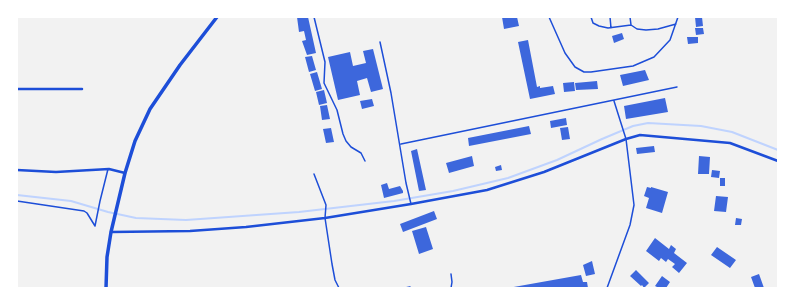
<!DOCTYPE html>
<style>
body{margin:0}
#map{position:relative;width:795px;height:305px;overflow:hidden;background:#f2f2f2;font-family:"Roboto Condensed",sans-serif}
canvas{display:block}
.frame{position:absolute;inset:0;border:18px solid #fff;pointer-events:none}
</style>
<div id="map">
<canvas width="795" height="305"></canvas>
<div class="frame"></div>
</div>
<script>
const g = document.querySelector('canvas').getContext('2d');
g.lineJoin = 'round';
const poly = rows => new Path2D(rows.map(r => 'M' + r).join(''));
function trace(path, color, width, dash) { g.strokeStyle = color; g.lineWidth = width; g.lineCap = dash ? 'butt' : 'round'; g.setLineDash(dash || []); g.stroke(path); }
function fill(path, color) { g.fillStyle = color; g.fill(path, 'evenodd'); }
trace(poly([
 [17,195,71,201,108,212,136,218,186,220,299,212,394,201,453,191,508,178,557,160,602,139,633,126,648,123,701,126,732,132,778,150]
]), '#bfd3fe', 2);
fill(poly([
 [297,17,308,17,316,53,307,55,302,41,306,40,304,31,299,32],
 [502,17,517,17,519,26,504,29],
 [695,17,702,17,703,26,696,27],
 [695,28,703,28,704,34,696,35],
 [622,33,624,39,614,43,612,36],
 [687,37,698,37,698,43,688,44],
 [528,40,537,87,540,86,540,88,553,86,555,94,530,99,518,42],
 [373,49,383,89,371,92,367,78,357,81,360,95,338,100,328,57,350,52,353,66,366,63,363,51],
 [312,56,316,70,309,72,305,57],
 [645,70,649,80,623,86,620,75],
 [317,72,322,89,315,91,310,74],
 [597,81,598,89,576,90,575,83],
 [574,82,575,91,564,92,563,83],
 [324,90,327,103,319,105,316,92],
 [665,98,668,112,626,119,624,106],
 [372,99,374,106,362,109,360,101],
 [327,105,330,119,322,120,320,106],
 [566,118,567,125,551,128,550,121],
 [529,126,531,134,469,146,468,138],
 [568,127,570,139,562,140,560,128],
 [331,128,334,142,326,143,323,129],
 [654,146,655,152,637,154,636,148],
 [417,149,426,190,419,191,411,151],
 [472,156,474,166,449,173,446,163],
 [699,156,710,157,709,174,698,174],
 [501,165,502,170,496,171,495,167],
 [712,170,720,171,719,178,711,177],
 [720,178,725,178,725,186,720,186],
 [387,183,389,189,400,186,403,191,403,193,384,198,381,185],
 [647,187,651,188,651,187,668,192,662,213,646,208,649,198,644,196],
 [716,196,728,197,726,212,714,211],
 [434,211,437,219,403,232,400,224],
 [736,218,742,219,741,225,735,225],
 [426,227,433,249,419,254,412,231],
 [655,238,669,249,671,245,676,249,674,253,687,263,679,273,672,267,675,264,668,259,666,262,661,258,659,261,646,251],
 [717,247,736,260,730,268,711,255],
 [592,261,595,274,586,276,583,265],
 [636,270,649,283,644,288,642,285,641,286,630,276],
 [759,274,764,288,755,288,751,277],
 [581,275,583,282,587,282,588,288,508,288],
 [662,276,670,282,666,288,659,288,655,286]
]), '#3d67dc');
trace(poly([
 [314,17,325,62,324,83,337,110,343,134,346,141,351,147,361,153,365,161],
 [549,17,565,53,575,67,584,72,591,72,633,66,654,57,670,40,678,17],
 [591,17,593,23,599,26,608,28,631,25],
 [610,17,611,28],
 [630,17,631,25,637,29,646,30,658,29,676,24],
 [380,42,391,93,406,183,411,204],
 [401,144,677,87],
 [314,174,326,205,325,218,332,264,335,280,339,288],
 [17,201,84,211,87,213,95,226,100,201,108,169],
 [405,288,410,287],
 [451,288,452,282,451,274],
 [607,288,630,225,634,205,626,139,614,101]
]), '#1d4ed8', 1.5);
trace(poly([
 [17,89,82,89],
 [17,170,56,172,109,169,125,173],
 [111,232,190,231,246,227,325,218,411,204,487,190,544,172,626,139,640,135,730,143,778,161]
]), '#1d4ed8', 2.5);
trace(poly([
 [106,288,107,257,111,232,125,173,135,141,150,109,180,65,217,17]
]), '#1d4ed8', 3.5);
</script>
